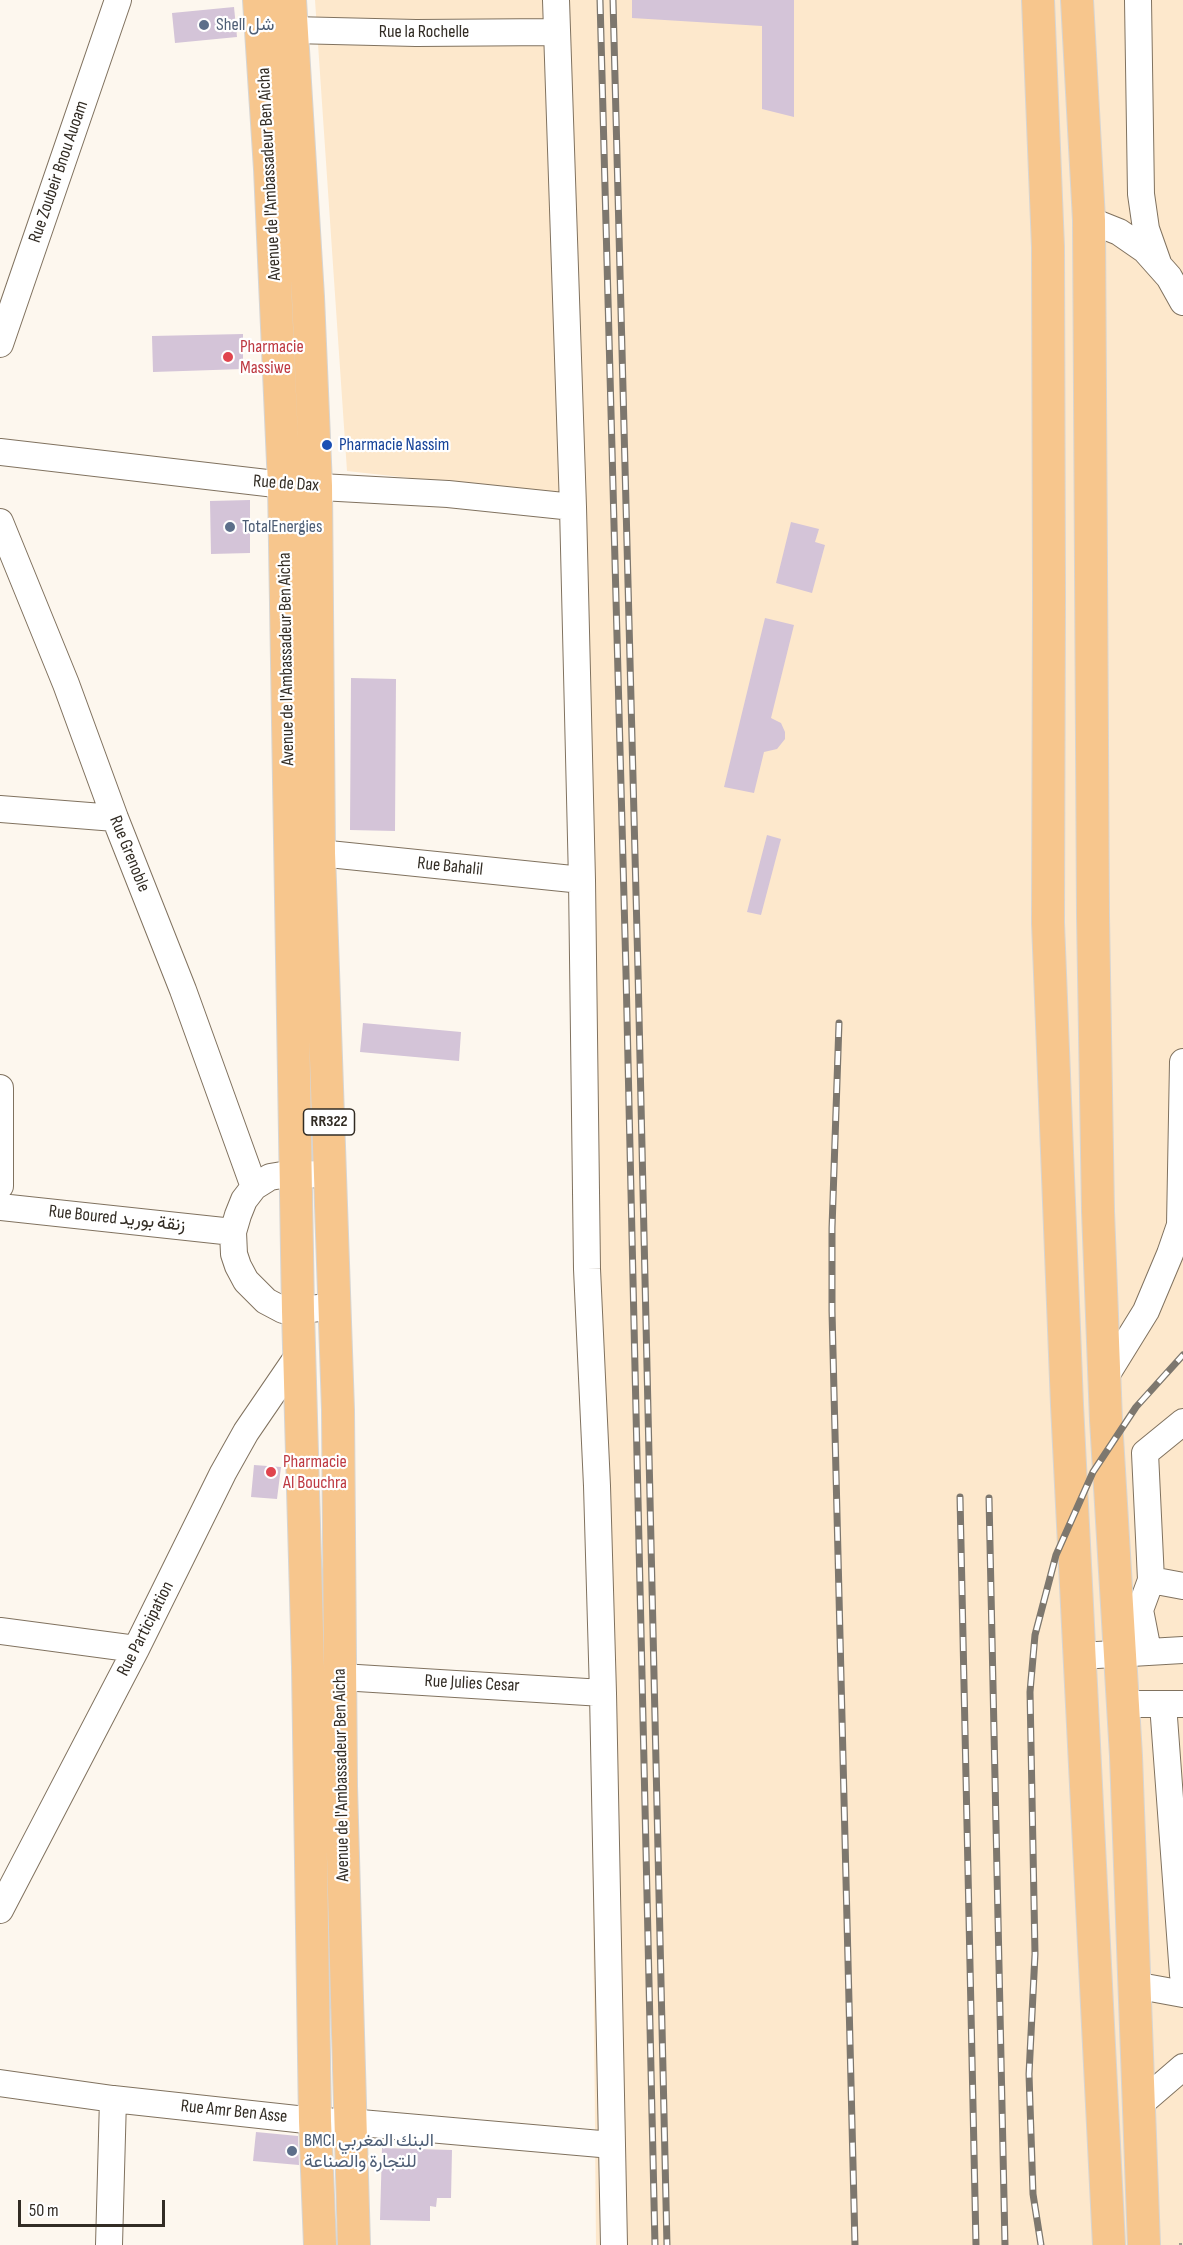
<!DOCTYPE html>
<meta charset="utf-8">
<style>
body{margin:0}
#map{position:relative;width:1183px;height:2245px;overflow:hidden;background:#fdf7ee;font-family:"Sofia Sans Condensed",sans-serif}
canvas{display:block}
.scale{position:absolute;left:18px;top:2200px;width:147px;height:27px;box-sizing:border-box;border:3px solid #322c24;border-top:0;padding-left:8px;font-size:18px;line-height:21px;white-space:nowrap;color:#322c24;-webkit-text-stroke:4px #fff;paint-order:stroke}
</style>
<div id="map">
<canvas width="1183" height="2245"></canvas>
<div class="scale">50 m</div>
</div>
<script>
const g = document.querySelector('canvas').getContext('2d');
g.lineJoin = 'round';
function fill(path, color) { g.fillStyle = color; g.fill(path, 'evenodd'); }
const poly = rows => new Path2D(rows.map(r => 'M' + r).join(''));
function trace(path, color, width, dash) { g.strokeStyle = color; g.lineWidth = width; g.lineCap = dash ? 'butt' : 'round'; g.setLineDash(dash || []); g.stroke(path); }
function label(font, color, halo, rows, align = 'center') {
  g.font = font + ' "Sofia Sans Condensed",Vazirmatn,sans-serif'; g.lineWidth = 4.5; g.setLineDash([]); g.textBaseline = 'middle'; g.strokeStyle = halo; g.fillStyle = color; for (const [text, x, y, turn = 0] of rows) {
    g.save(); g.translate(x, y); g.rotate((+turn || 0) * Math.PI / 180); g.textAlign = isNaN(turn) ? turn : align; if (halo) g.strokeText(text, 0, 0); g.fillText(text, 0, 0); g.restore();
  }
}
fill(poly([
 [315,0,1183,0,1183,2245,596,2245,581,497,347,471]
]), '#fde8cc');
fill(poly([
 [632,0,794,0,794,117,762,109,762,26,632,18],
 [234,7,237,37,175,43,172,13],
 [243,334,243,369,153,372,152,336],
 [250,500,250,553,211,554,210,501],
 [791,522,819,529,815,542,825,545,812,593,776,583],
 [765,618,794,625,771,718,781,723,785,732,785,739,777,749,764,752,754,793,724,787],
 [351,678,396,679,395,831,350,830],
 [767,835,781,839,761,915,747,912],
 [363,1023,461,1032,459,1061,360,1052],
 [254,1465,281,1467,277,1499,251,1497],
 [256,2132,298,2136,299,2165,253,2161],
 [382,2148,452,2150,451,2198,437,2198,436,2207,430,2206,430,2221,380,2220]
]), '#d4c4d8');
const minor = poly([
 [556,0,573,507,582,880,587,1269,597,1486,603,1693,614,2245],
 [1138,0,1141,194,1146,229,1158,263],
 [292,30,416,33,556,32],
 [1089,220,1119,232,1145,250,1169,277,1183,302],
 [0,344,118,0],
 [0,452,284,485,448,494,573,507],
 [0,522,66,684,115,818,183,990,254,1187],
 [0,809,115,818],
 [319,853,582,880],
 [0,1088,0,1186],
 [331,1174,282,1175,270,1177,254,1187,244,1200,238,1215,233,1232,234,1254,238,1266,246,1281,266,1301,283,1310,294,1311,335,1306],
 [0,1207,233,1232],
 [1104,1379,1146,1311,1170,1254,1180,1225,1183,1062],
 [1151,1580,1183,1586],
 [0,1631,136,1649],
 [1148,1651,1140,1610,1151,1580,1145,1453,1183,1422],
 [1080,1656,1183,1650],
 [341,1677,603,1693],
 [1123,1704,1183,1704],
 [1163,1704,1183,1975],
 [0,1910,136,1649,223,1473,246,1432,300,1353],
 [1134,1985,1183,1994],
 [0,2083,113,2099,315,2121,349,2122,612,2145],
 [1139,2105,1183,2067],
 [109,2245,113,2099]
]);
const major = poly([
 [259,0,270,169,284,485,298,1311,308,1667,315,2121,320,2245],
 [290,0,308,297,316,486,319,853,338,1410,341,1786,354,2245],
 [1038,0,1048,247,1049,596,1048,923,1067,1405,1109,2245],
 [1077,0,1089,220,1093,916,1098,1211,1106,1420,1126,1756,1144,2245]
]);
trace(minor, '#80725f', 28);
trace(major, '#d6d5d3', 34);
trace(poly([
 [1179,2245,1183,2245]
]), '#a19b92', 4, [3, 3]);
trace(minor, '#fff', 26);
trace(major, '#f7c68d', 32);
const rail = poly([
 [600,0,626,973,655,2245],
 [613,0,638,971,667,2245],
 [839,1023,832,1228,832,1311,855,2245],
 [960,1497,976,2245],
 [989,1498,1005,2245],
 [1041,2245,1033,2194,1029,2074,1035,1954,1030,1692,1035,1635,1056,1555,1093,1472,1136,1407,1183,1355]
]);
trace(rail, '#7d776e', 7);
trace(rail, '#fff', 4.5, [14]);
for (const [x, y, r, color] of [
 [204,25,6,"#5c6f8a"],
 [228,357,6,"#e0444e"],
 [327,445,6,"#1a4fb4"],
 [230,527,6,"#5c6f8a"],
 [271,1472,6,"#e0444e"],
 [292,2151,6,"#5c6f8a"]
]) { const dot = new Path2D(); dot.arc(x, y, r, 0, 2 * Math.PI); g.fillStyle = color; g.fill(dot); trace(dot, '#fff', 2); }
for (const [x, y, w] of [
 [329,1122,51]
]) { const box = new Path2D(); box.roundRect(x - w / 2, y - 13, w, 26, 4.5); g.fillStyle = '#fff'; g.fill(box); trace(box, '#322c24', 1.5); }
label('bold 16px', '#322c24', null, [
 ["RR322",329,1122]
]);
label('18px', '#4e5e75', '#fff', [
 ["Shell شل",216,25],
 ["TotalEnergies",242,527],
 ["BMCI البنك المغربي",304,2141],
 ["للتجارة والصناعة",304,2162]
], 'left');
label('18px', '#322c24', '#fff', [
 ["Rue la Rochelle",424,32],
 ["Rue Zoubeir Bnou Auoam",59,172,-71],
 ["Avenue de l'Ambassadeur Ben Aicha",270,174,-93],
 ["Rue de Dax",286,484,4],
 ["Avenue de l'Ambassadeur Ben Aicha",287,659,-91],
 ["Rue Grenoble",129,854,68],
 ["Rue Bahalil",450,867,6],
 ["Rue Boured زنقة بوريد",117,1219,6],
 ["Rue Participation",146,1629,-63],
 ["Rue Julies Cesar",472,1684,3],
 ["Avenue de l'Ambassadeur Ben Aicha",342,1775,-91],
 ["Rue Amr Ben Asse",234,2112,6]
]);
label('18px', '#be3a42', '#fff', [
 ["Pharmacie",240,347],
 ["Massiwe",240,368],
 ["Pharmacie",283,1462],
 ["Al Bouchra",283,1483]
], 'left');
label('18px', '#164399', '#fff', [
 ["Pharmacie Nassim",339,445]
], 'left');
</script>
